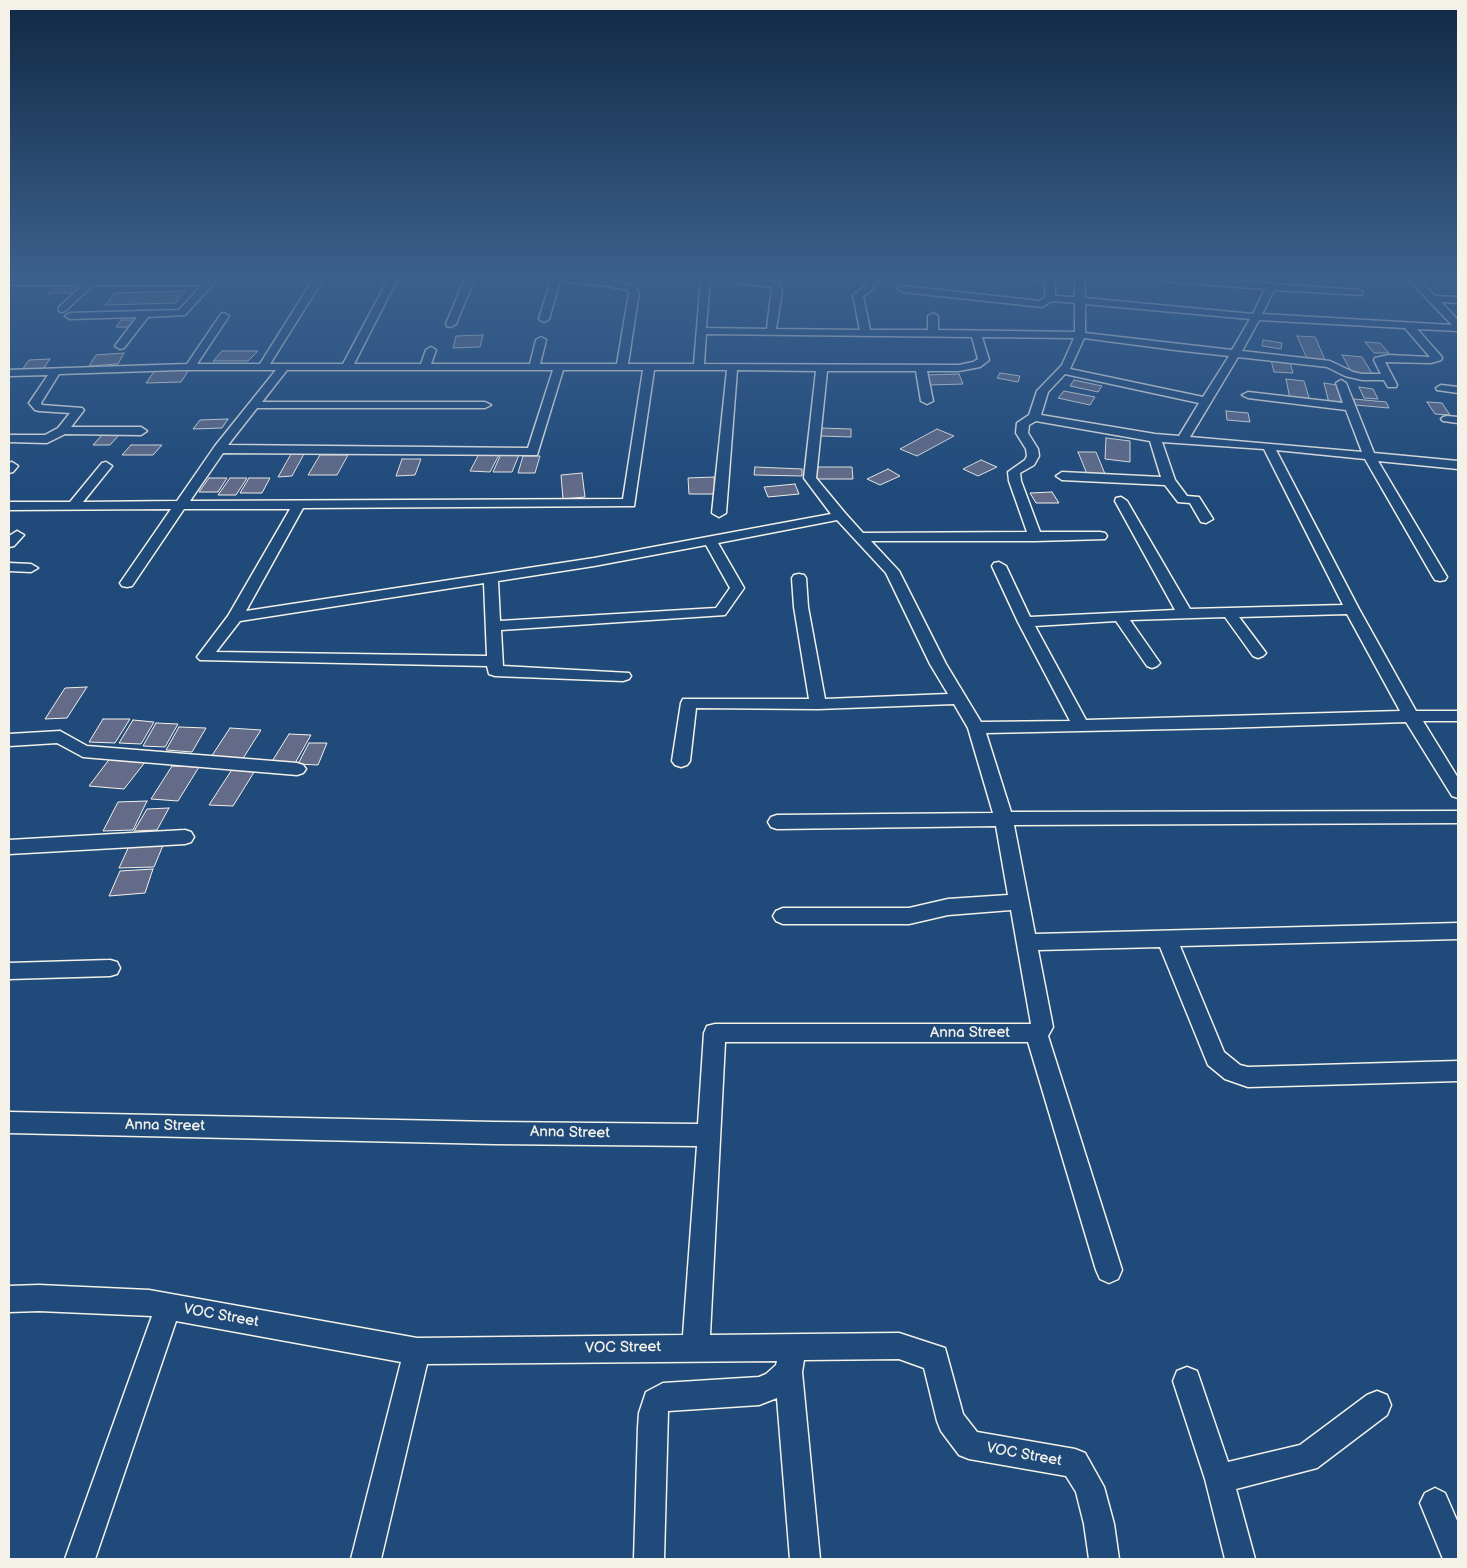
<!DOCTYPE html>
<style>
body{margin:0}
#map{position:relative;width:1467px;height:1568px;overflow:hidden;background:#1f4a7a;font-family:"Balsamiq Sans",sans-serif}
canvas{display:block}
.frame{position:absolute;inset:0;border:10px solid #f4f1e8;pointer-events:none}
</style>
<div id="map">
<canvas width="1467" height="1568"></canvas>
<div class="frame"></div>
</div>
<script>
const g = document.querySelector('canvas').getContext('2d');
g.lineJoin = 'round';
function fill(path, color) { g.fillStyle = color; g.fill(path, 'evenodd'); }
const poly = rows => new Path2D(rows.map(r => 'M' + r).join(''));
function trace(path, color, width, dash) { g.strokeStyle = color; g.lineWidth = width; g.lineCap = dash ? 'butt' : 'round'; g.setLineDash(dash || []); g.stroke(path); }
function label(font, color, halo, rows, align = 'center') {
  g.font = font + ' "Balsamiq Sans",sans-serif'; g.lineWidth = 4; g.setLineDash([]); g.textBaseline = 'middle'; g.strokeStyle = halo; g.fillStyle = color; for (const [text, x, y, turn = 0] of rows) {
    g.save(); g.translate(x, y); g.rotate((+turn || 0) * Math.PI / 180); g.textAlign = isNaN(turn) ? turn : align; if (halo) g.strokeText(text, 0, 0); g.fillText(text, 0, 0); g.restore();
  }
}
const building = poly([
 [83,284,74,293,48,293,58,285,83,284],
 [184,291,176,303,105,305,115,293,184,291],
 [121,320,137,320,132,327,116,327,121,320],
 [483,335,480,347,453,348,456,336,483,335],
 [1297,336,1315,337,1326,362,1308,361,1297,336],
 [1263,340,1282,343,1281,349,1262,346,1263,340],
 [1365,342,1380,343,1389,353,1374,353,1365,342],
 [222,351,258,351,248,361,213,361,222,351],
 [124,353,118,364,89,366,96,355,124,353],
 [1342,355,1362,357,1373,375,1352,373,1342,355],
 [50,359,43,369,22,370,29,360,50,359],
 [1271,360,1290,362,1293,373,1274,372,1271,360],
 [190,368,181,382,146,383,156,369,190,368],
 [1000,373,1020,376,1018,382,997,378,1000,373],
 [959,374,963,384,929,385,925,375,959,374],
 [1286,379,1304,381,1310,401,1290,399,1286,379],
 [1074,380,1102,386,1098,392,1070,386,1074,380],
 [1324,383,1337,385,1342,404,1329,403,1324,383],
 [1359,387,1373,389,1378,399,1364,398,1359,387],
 [1064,391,1095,397,1090,405,1058,398,1064,391],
 [1354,399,1386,402,1389,408,1355,405,1354,399],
 [1427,402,1442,403,1450,415,1435,414,1427,402],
 [1226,411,1248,413,1250,422,1227,420,1226,411],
 [228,419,222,428,193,429,200,420,228,419],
 [820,428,851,429,851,437,820,436,820,428],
 [937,429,954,436,917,456,900,449,937,429],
 [102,435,119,435,110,445,93,445,102,435],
 [1106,438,1130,441,1130,462,1105,459,1106,438],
 [131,445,162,445,153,455,122,455,131,445],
 [1078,452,1096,452,1105,474,1087,474,1078,452],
 [291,454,304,454,292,476,278,477,291,454],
 [479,454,499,455,490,472,470,471,479,454],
 [501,454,519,455,512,472,493,472,501,454],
 [320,455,348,455,337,475,308,475,320,455],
 [523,456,540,456,535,473,518,473,523,456],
 [402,459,421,459,415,475,396,476,402,459],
 [981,460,997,467,978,476,963,469,981,460],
 [755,467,802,469,802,476,754,475,755,467],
 [815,467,852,467,853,479,816,479,815,467],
 [888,469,900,476,880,485,867,479,888,469],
 [582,473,585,497,563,499,561,475,582,473],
 [714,477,715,494,689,494,688,478,714,477],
 [209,478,227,478,218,492,199,492,209,478],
 [230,478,247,478,236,495,218,495,230,478],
 [249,478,270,478,262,493,240,493,249,478],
 [795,484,799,494,768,497,764,487,795,484],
 [1052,492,1059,503,1036,503,1030,493,1052,492],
 [87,687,67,718,45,719,65,688,87,687],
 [103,719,130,719,115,743,89,742,103,719],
 [133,720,154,722,141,744,119,743,133,720],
 [156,723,178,724,165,747,143,746,156,723],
 [179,727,206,728,192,752,166,750,179,727],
 [230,728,261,730,242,760,211,757,230,728],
 [289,734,311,735,294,765,271,763,289,734],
 [309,743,327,743,318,765,298,764,309,743],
 [111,757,146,761,124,789,89,786,111,757],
 [172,766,199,767,178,801,151,799,172,766],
 [233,768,256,769,233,806,209,805,233,768],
 [147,801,133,830,103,831,118,802,147,801],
 [169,808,157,830,134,831,147,809,169,808],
 [164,843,154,867,119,868,130,844,164,843],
 [153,869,145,893,109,896,120,871,153,869]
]);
fill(building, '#636b88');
trace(building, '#f4f1e8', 1);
const street = poly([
 [208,278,224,278,215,282,185,315,148,317,124,348,120,349,115,346,137,317,70,319,65,316,70,313,179,310,202,285,93,285,65,311,62,312,59,311,59,307,83,285,9,285,9,279,201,279,208,278],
 [314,278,324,278,270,364,343,364,389,278,398,278,354,364,421,364,426,350,431,347,436,350,431,364,530,364,536,340,541,337,546,340,540,364,617,364,629,293,627,290,608,286,560,281,549,319,544,322,539,319,551,280,549,278,608,280,633,286,639,292,628,364,694,364,701,278,710,278,706,328,767,329,772,287,737,283,737,279,740,278,779,283,782,292,776,329,860,330,853,295,863,288,869,278,878,278,870,292,863,296,870,330,928,330,928,316,933,313,938,316,938,330,1075,332,1075,303,1052,301,1042,307,903,292,898,289,903,286,1040,301,1045,297,1046,281,1032,281,1028,278,1055,278,1055,296,1075,297,1075,278,1084,278,1085,298,1253,314,1265,289,1160,281,1155,278,1188,278,1359,290,1362,291,1362,295,1274,290,1262,314,1452,325,1411,282,1413,280,1419,280,1435,296,1458,297,1458,303,1441,302,1458,320,1458,331,1417,329,1441,356,1442,358,1441,360,1431,363,1385,362,1397,385,1396,387,1388,387,1384,380,1362,380,1345,376,1327,367,1238,357,1190,437,1362,452,1346,410,1248,398,1242,395,1248,392,1343,403,1336,383,1341,380,1346,383,1374,453,1458,461,1458,469,1378,461,1447,577,1445,580,1440,581,1435,580,1433,577,1365,459,1276,450,1359,609,1416,711,1458,711,1458,721,1423,721,1458,778,1458,798,1452,796,1406,722,1222,728,986,733,1011,812,1458,811,1458,823,1014,825,1035,934,1458,923,1458,939,1180,946,1224,1052,1240,1065,1248,1067,1458,1061,1458,1081,1248,1087,1225,1079,1208,1065,1160,947,1038,950,1053,1027,1048,1036,1122,1270,1118,1279,1109,1283,1100,1279,1096,1270,1028,1042,725,1042,710,1335,899,1333,945,1348,963,1414,977,1432,1075,1449,1085,1453,1104,1487,1114,1524,1119,1559,1089,1559,1084,1524,1076,1492,1066,1476,969,1459,959,1455,941,1431,937,1421,924,1368,899,1359,804,1360,802,1372,820,1559,790,1559,777,1398,759,1405,668,1411,664,1559,634,1559,638,1427,639,1413,646,1392,663,1383,759,1377,766,1374,776,1365,777,1361,427,1364,381,1559,351,1559,401,1362,176,1321,95,1559,65,1559,152,1316,39,1311,9,1312,9,1286,39,1285,149,1290,417,1338,683,1335,697,1146,494,1144,9,1133,9,1112,494,1122,698,1124,704,1033,707,1026,715,1024,1031,1024,1011,910,948,915,909,924,783,924,776,921,773,916,776,911,783,908,909,908,948,899,1008,895,996,826,777,829,771,827,768,822,771,817,777,815,993,813,968,728,954,704,818,709,696,708,690,761,687,765,681,767,675,765,672,761,681,703,683,699,809,699,794,607,792,578,794,575,799,574,804,575,806,578,808,607,825,699,948,694,930,664,886,573,837,520,718,543,744,588,725,615,501,630,503,666,629,673,631,676,629,679,623,681,495,676,489,674,487,666,200,660,197,657,228,616,290,509,184,509,132,586,127,587,122,586,120,583,171,509,9,510,9,502,70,502,102,463,106,462,112,466,83,502,177,501,215,446,276,370,180,370,59,374,41,403,42,405,82,408,84,410,71,427,141,427,147,431,141,435,65,434,47,443,9,442,9,435,45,435,58,428,70,413,39,411,35,410,29,403,48,375,9,376,9,370,187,364,221,314,224,313,229,316,197,364,260,364,314,278],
 [1085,304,1250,319,1232,350,1085,333,1085,304],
 [1259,320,1405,328,1430,357,1389,355,1375,358,1374,360,1381,374,1362,374,1353,372,1330,361,1242,351,1259,320],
 [706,334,972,337,978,359,973,362,959,365,704,364,706,334],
 [982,337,1074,338,1062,365,1037,391,1029,415,1017,423,1016,433,1026,449,1027,456,1025,460,1008,472,1009,481,1027,532,863,533,845,513,816,478,827,371,916,371,921,401,927,404,933,401,927,371,959,371,980,367,989,360,982,337],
 [1084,338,1175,350,1229,356,1203,397,1070,369,1084,338],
 [287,370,553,370,528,448,228,445,257,408,485,408,491,405,485,402,262,402,287,370],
 [563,370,643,370,623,499,190,501,223,453,537,455,563,370],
 [654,370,727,370,712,513,719,517,726,513,737,370,816,371,804,478,831,514,594,558,246,611,303,508,634,506,654,370],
 [1065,374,1199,403,1179,436,1155,434,1041,415,1048,392,1065,374],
 [1036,421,1150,441,1161,477,1062,472,1056,476,1062,480,1165,485,1178,502,1190,503,1201,522,1206,523,1213,519,1199,497,1187,496,1175,480,1162,442,1264,449,1343,605,1190,609,1127,501,1121,497,1116,498,1115,501,1175,610,1030,617,1006,566,999,562,994,563,992,566,1018,622,1070,721,981,722,946,664,899,571,871,541,1035,541,1105,539,1107,536,1105,533,1100,532,1040,532,1021,481,1020,473,1034,465,1039,456,1038,449,1028,433,1029,425,1036,421],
 [706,545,730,588,716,608,500,621,498,581,594,566,706,545],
 [484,583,487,656,216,652,240,621,484,583],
 [1347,614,1400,711,1086,720,1035,626,1116,621,1147,666,1152,668,1157,666,1160,663,1130,620,1225,617,1253,656,1258,658,1263,656,1266,653,1239,617,1347,614],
 [465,278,475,278,456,324,451,327,447,326,446,324,465,278],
 [1441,385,1458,387,1458,393,1437,390,1436,388,1441,385],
 [1447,416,1458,417,1458,423,1443,421,1441,419,1443,417,1447,416],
 [12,462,18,466,13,472,9,473,9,463,12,462],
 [17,531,24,535,14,546,9,547,9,536,17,531],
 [9,563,31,564,38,568,31,572,9,571,9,563],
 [60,731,87,746,297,763,303,765,306,769,303,773,297,775,83,757,57,743,9,746,9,734,60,731],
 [185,830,191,832,194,837,191,842,185,844,9,854,9,840,185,830],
 [110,960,117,962,120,968,117,974,110,976,9,979,9,963,110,960],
 [1187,1367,1197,1371,1228,1462,1300,1445,1367,1395,1377,1391,1387,1395,1391,1405,1387,1415,1317,1468,1236,1489,1255,1559,1225,1559,1205,1479,1173,1381,1177,1371,1187,1367],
 [1435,1488,1445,1493,1458,1523,1458,1559,1443,1559,1420,1503,1425,1493,1435,1488]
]);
trace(street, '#f4f1e8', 3);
fill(street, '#1f4a7a');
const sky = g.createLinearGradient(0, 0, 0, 497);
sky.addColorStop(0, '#112943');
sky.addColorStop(0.56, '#3c608d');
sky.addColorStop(1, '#3c608d00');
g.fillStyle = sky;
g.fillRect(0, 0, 1467, 497);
label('15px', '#f4f1e8', '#1f4a7a', [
 ["Anna Street",970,1033],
 ["Anna Street",165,1126,1],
 ["Anna Street",570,1133,1],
 ["VOC Street",221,1316,10],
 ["VOC Street",623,1348,-1],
 ["VOC Street",1024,1455,10]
]);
</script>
